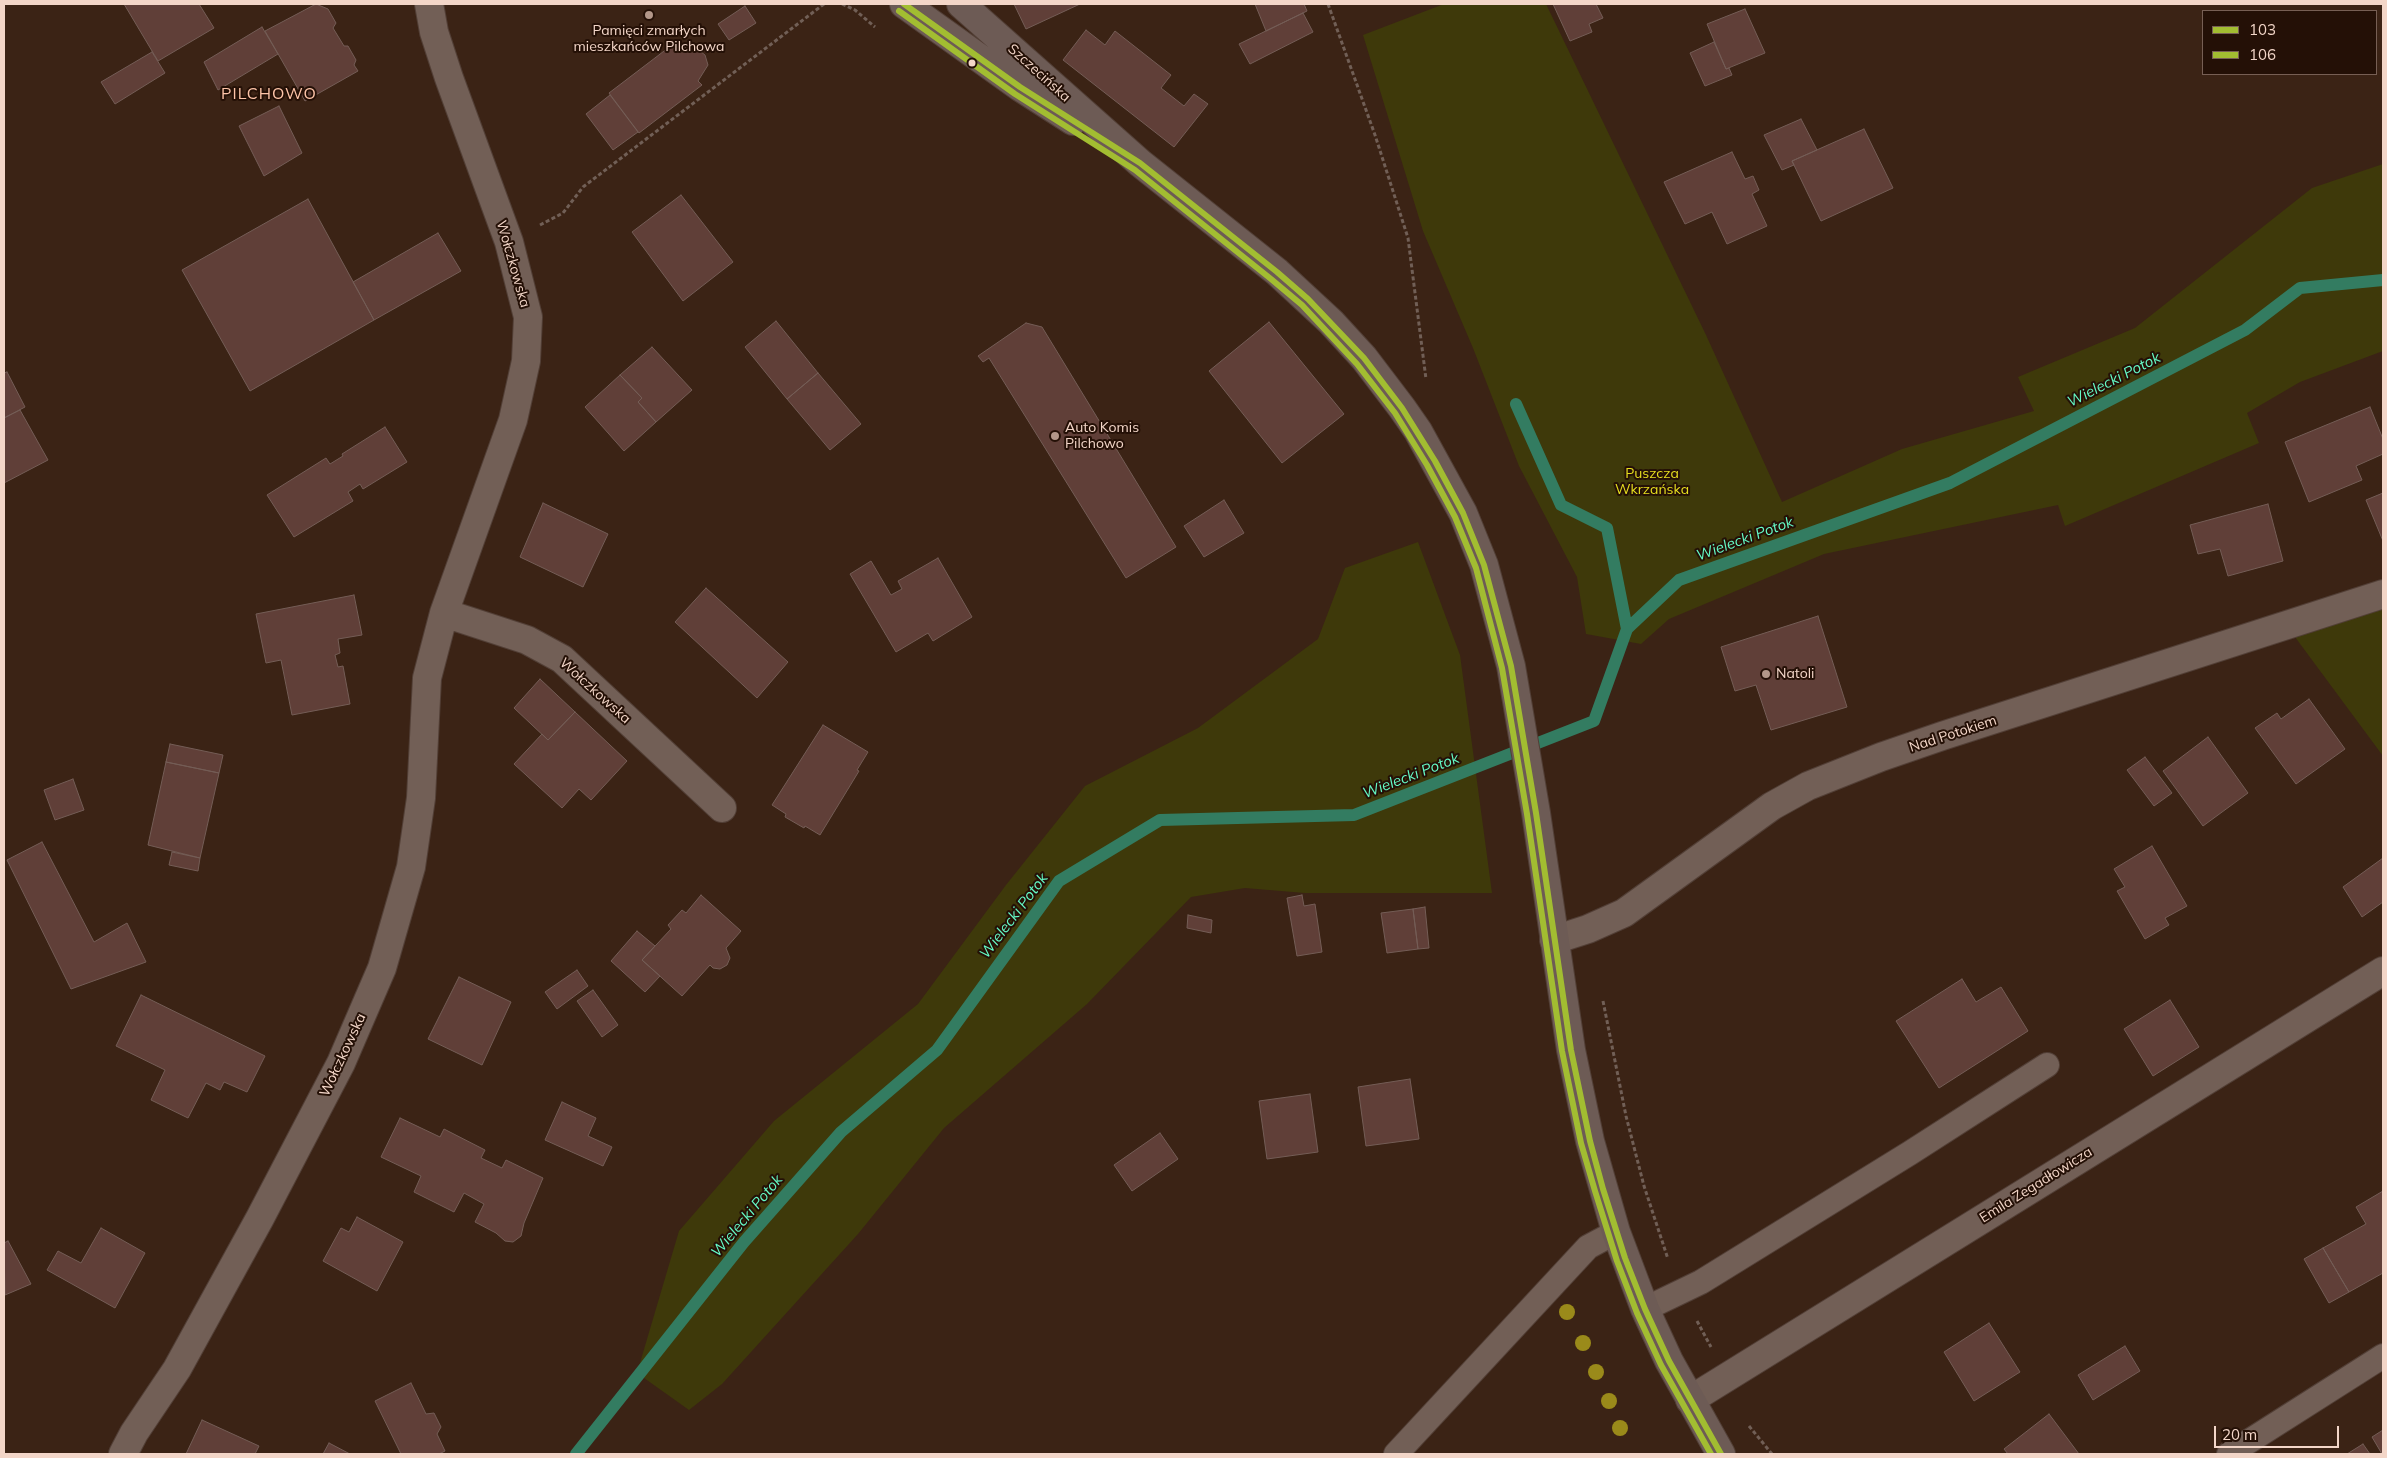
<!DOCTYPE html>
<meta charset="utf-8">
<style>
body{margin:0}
#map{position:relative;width:2387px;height:1458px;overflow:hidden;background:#3b2315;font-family:Mulish,sans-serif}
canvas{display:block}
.frame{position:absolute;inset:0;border:5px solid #f3d6c8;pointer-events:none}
.legend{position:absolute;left:2202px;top:10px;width:175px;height:65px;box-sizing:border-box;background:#241006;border:1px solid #775f54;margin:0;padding:6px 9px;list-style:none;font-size:15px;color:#f3d6c8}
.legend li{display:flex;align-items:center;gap:10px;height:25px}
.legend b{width:25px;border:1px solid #775f54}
.scale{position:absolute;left:2214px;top:1426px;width:125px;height:22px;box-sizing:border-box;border:2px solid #f3d6c8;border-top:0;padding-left:6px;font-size:15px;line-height:18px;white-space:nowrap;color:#f3d6c8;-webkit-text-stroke:4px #241006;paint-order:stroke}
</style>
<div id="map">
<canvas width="2387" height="1458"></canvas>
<div class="frame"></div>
<ul class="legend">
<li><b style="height:6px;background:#a2bd31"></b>103</li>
<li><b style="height:6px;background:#a2bd31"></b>106</li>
</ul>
<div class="scale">20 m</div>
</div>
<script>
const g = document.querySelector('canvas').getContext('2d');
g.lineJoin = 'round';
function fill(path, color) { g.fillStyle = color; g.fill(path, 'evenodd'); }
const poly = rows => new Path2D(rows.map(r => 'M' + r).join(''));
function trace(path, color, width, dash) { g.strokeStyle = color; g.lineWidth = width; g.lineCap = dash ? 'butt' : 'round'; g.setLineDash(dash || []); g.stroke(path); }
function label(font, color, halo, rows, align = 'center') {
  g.font = font + ' Mulish,sans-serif'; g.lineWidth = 4; g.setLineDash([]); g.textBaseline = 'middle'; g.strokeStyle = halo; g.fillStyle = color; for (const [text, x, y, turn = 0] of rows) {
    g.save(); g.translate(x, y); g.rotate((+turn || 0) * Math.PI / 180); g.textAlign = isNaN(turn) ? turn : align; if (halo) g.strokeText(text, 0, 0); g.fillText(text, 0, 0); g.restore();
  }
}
fill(poly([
 [1444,4,1546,4,1706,335,1782,502,1902,449,2034,411,2018,377,2135,328,2312,188,2383,164,2383,351,2300,382,2247,413,2259,443,2065,526,2058,505,1824,554,1669,619,1641,644,1586,634,1577,577,1519,466,1473,348,1423,231,1363,35],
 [1418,542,1460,655,1492,893,1305,893,1245,888,1191,897,1087,1004,944,1128,858,1234,722,1384,689,1410,637,1373,679,1231,774,1121,918,1004,1006,885,1085,786,1198,728,1318,639,1345,568],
 [2383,608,2383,756,2295,637]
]), '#3e390a');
trace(poly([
 [1516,404,1561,505,1607,528,1627,629],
 [576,1454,744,1242,841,1132,937,1050,1059,881,1160,820,1354,815,1594,721,1627,629,1679,580,1950,483,2245,330,2300,288,2383,280]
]), '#337c61', 12);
const building = poly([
 [124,4,199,4,214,28,158,61,124,4],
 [316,4,328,9,336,23,333,28,344,46,348,46,356,60,354,65,358,71,305,101,265,31,316,4],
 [1014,4,1080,4,1026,29,1014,4],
 [1255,4,1304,4,1307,11,1266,31,1255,4],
 [1553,4,1596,4,1603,18,1589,24,1592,32,1570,41,1553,4],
 [745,6,756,23,729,40,718,24,745,6],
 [1745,9,1765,53,1726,69,1707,24,1745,9],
 [1303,13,1313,32,1250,64,1239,44,1303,13],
 [262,27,278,54,218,90,204,62,262,27],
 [1086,30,1105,45,1115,31,1171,75,1161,88,1184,106,1194,94,1208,104,1174,147,1063,60,1086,30],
 [1714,42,1726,69,1729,68,1732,75,1705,86,1690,53,1714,42],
 [672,45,675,50,692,45,705,55,708,65,698,81,702,85,639,133,609,93,672,45],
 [152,52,165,73,115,104,101,82,152,52],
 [610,95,638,132,613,150,586,114,610,95],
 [279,106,302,153,264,176,239,126,279,106],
 [1801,119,1817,150,1792,161,1794,165,1782,170,1764,135,1801,119],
 [1864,129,1893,188,1821,221,1792,161,1864,129],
 [1732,152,1745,179,1753,176,1759,190,1752,194,1767,226,1727,244,1712,212,1685,224,1664,182,1732,152],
 [681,195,733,262,683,301,632,232,681,195],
 [308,199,374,320,250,391,182,270,308,199],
 [438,233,461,271,374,320,353,282,438,233],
 [776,321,818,373,787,399,745,347,776,321],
 [1269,322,1344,414,1282,463,1209,371,1269,322],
 [1026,323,1042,327,1176,547,1126,578,989,358,983,362,978,356,1026,323],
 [652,347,692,390,656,422,638,402,642,398,620,375,652,347],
 [7,372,25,407,4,418,4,373,7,372],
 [818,373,861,424,830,450,787,399,818,373],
 [620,375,642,398,638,402,656,422,624,451,585,407,620,375],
 [2370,407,2383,439,2383,454,2356,466,2362,480,2309,502,2285,442,2370,407],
 [20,410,48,460,4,483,4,418,20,410],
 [385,427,407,462,363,489,360,484,348,492,353,501,294,537,267,495,326,458,330,464,343,456,342,454,385,427],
 [2383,493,2383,541,2366,500,2383,493],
 [1224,500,1244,533,1204,557,1184,526,1224,500],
 [543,503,608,534,583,587,520,557,543,503],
 [2268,504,2283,561,2228,576,2220,549,2198,554,2190,525,2268,504],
 [938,558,972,617,933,641,928,633,896,652,850,574,871,561,891,595,902,589,898,581,938,558],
 [706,588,788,662,757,698,675,622,706,588],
 [354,595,362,635,338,639,340,653,335,655,338,667,343,666,350,704,292,715,281,660,266,663,256,614,354,595],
 [1818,616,1847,707,1771,730,1756,685,1735,691,1721,647,1818,616],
 [540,679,575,712,548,740,514,708,540,679],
 [2309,699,2345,749,2296,784,2255,728,2277,713,2281,719,2309,699],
 [575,712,627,761,591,800,579,789,562,808,514,764,542,734,548,740,575,712],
 [823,725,868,752,857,770,859,771,820,835,805,826,804,828,785,817,786,814,772,805,823,725],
 [2208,737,2248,793,2203,826,2163,771,2208,737],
 [170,744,223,755,219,773,166,762,170,744],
 [2145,757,2172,793,2154,806,2127,770,2145,757],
 [166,762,219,773,200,858,148,845,166,762],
 [73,779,84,810,55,820,44,790,73,779],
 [42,842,94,942,127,923,146,962,71,989,7,860,42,842],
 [2152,846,2187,906,2165,918,2169,925,2145,939,2117,891,2125,887,2114,869,2152,846],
 [172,852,200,858,198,871,169,865,172,852],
 [2383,858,2383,902,2362,917,2343,887,2383,858],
 [701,895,741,931,726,948,730,958,727,965,720,969,713,968,710,965,682,996,642,960,671,929,668,925,682,910,686,913,701,895],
 [1302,895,1304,906,1315,904,1322,952,1297,956,1287,898,1302,895],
 [1425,907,1429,948,1418,949,1413,909,1425,907],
 [1413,909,1418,949,1387,953,1381,913,1413,909],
 [1188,915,1212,920,1211,933,1187,928,1188,915],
 [637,931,655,946,642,960,660,976,645,992,611,961,637,931],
 [577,970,588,986,557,1009,545,992,577,970],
 [459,977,511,1002,482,1065,428,1039,459,977],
 [1962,979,1976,1002,2001,987,2028,1031,1939,1088,1896,1021,1962,979],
 [593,990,618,1025,602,1037,577,1001,593,990],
 [141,995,265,1056,247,1092,224,1082,220,1090,206,1083,188,1118,151,1100,165,1070,116,1046,141,995],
 [2170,1000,2199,1047,2153,1076,2124,1029,2170,1000],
 [1410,1079,1419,1139,1366,1146,1358,1087,1410,1079],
 [1310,1094,1318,1152,1267,1159,1259,1101,1310,1094],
 [562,1102,596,1118,588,1136,612,1147,603,1166,545,1140,562,1102],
 [400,1118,440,1137,444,1129,485,1150,481,1158,502,1168,506,1160,543,1178,524,1223,521,1236,513,1242,505,1241,496,1233,475,1222,484,1204,464,1193,454,1212,414,1192,421,1176,381,1157,400,1118],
 [1160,1133,1178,1159,1132,1191,1114,1165,1160,1133],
 [2383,1191,2383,1273,2349,1292,2323,1248,2366,1224,2356,1207,2383,1191],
 [357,1217,403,1242,377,1291,323,1261,341,1228,349,1232,357,1217],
 [101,1228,145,1253,115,1308,47,1270,58,1251,81,1263,101,1228],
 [8,1241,31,1284,5,1295,4,1243,8,1241],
 [2323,1248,2349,1292,2329,1303,2304,1259,2323,1248],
 [1989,1323,2020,1372,1974,1401,1944,1352,1989,1323],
 [2125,1346,2140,1371,2093,1400,2078,1375,2125,1346],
 [411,1383,426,1414,434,1413,441,1427,437,1434,445,1451,439,1454,401,1454,375,1401,411,1383],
 [2049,1414,2079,1454,2008,1454,2004,1449,2049,1414],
 [202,1420,259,1446,255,1454,186,1454,202,1420],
 [2383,1430,2383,1454,2382,1454,2372,1437,2383,1430],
 [329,1443,350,1454,323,1454,329,1443],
 [2363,1444,2370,1454,2347,1454,2363,1444]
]);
fill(building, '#603f38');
trace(building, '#745d56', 1);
const service = poly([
 [1645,1309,1701,1282,1910,1153,2047,1065],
 [1396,1454,1588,1247,1616,1232],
 [2229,1454,2383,1356]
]);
const minor = poly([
 [444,613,527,640,562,659,722,808],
 [1554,940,1588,929,1624,913,1772,806,1808,786,1881,757,1942,736,2383,594],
 [1690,1400,2383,971],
 [123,1454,134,1433,177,1369,260,1218,341,1063,382,968,411,867,421,798,427,678,444,613,513,420,526,361,528,317,509,242,449,78,434,32,429,4]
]);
const secondary = poly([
 [904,4,1020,87,1073,121],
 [961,4,1140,163,1277,272,1331,322,1364,358,1402,408,1418,431,1463,513,1484,565,1511,666,1536,813,1571,1050,1590,1141,1616,1232,1645,1309,1669,1361,1721,1454]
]);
trace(service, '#523f36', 26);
trace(minor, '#523f36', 30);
trace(secondary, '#523f36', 30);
trace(poly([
 [842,4,855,10,875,27],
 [1328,4,1375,135,1408,238,1426,379],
 [540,225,563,213,583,187,824,4],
 [1603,1001,1626,1116,1644,1186,1668,1259],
 [1697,1321,1711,1347],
 [1749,1426,1772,1454]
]), '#715f56', 3, [4, 2.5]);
trace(service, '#725f56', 24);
trace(minor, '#725f56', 28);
trace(secondary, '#6d5b55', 28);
trace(poly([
 [904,4,1020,87,1140,163,1277,272,1308,299,1364,358,1402,408,1435,461,1463,513,1484,565,1511,666,1536,813,1571,1050,1590,1141,1603,1189,1625,1258,1645,1309,1669,1361,1721,1454]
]), '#a2bd31', 6);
trace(poly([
 [899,11,1015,94,1135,170,1271,279,1302,305,1357,364,1395,413,1427,465,1455,517,1476,568,1502,668,1527,814,1562,1051,1581,1143,1595,1191,1617,1261,1637,1313,1661,1365,1711,1454]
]), '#a2bd31', 6);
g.fillStyle = '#9a8a1a';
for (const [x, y] of [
 [1567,1312],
 [1583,1343],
 [1596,1372],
 [1609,1401],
 [1620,1428]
]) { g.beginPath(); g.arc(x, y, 8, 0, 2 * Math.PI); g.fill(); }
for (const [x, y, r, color] of [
 [649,15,5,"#b39789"],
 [972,63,4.5,"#f3d6c8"],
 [1055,436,5,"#b39789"],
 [1766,674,5,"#b39789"]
]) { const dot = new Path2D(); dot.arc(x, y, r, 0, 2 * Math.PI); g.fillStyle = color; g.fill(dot); trace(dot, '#241006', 2); }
label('14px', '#f3d6c8', '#241006', [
 ["Pamięci zmarłych",649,31,"center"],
 ["mieszkańców Pilchowa",649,47,"center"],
 ["Auto Komis",1065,428],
 ["Pilchowo",1065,444],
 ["Natoli",1776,674]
], 'left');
label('14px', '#f3d6c8', '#241006', [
 ["Szczecińska",1039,73,42],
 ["Wołczkowska",513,264,74],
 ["Wołczkowska",595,691,42],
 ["Nad Potokiem",1953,734,-18],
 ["Wołczkowska",343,1055,-65],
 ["Emila Zegadłowicza",2036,1185,-32]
]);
label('14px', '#e7df1f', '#241006', [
 ["Puszcza",1652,474],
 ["Wkrzańska",1652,490]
]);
label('italic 15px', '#65fac6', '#241006', [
 ["Wielecki Potok",2114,380,-27],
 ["Wielecki Potok",1745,539,-20],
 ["Wielecki Potok",1411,776,-21],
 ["Wielecki Potok",1014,916,-53],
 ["Wielecki Potok",747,1216,-50]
]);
g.letterSpacing = '1px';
label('16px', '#fec5a9', '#241006', [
 ["PILCHOWO",269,94]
]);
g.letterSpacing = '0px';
</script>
